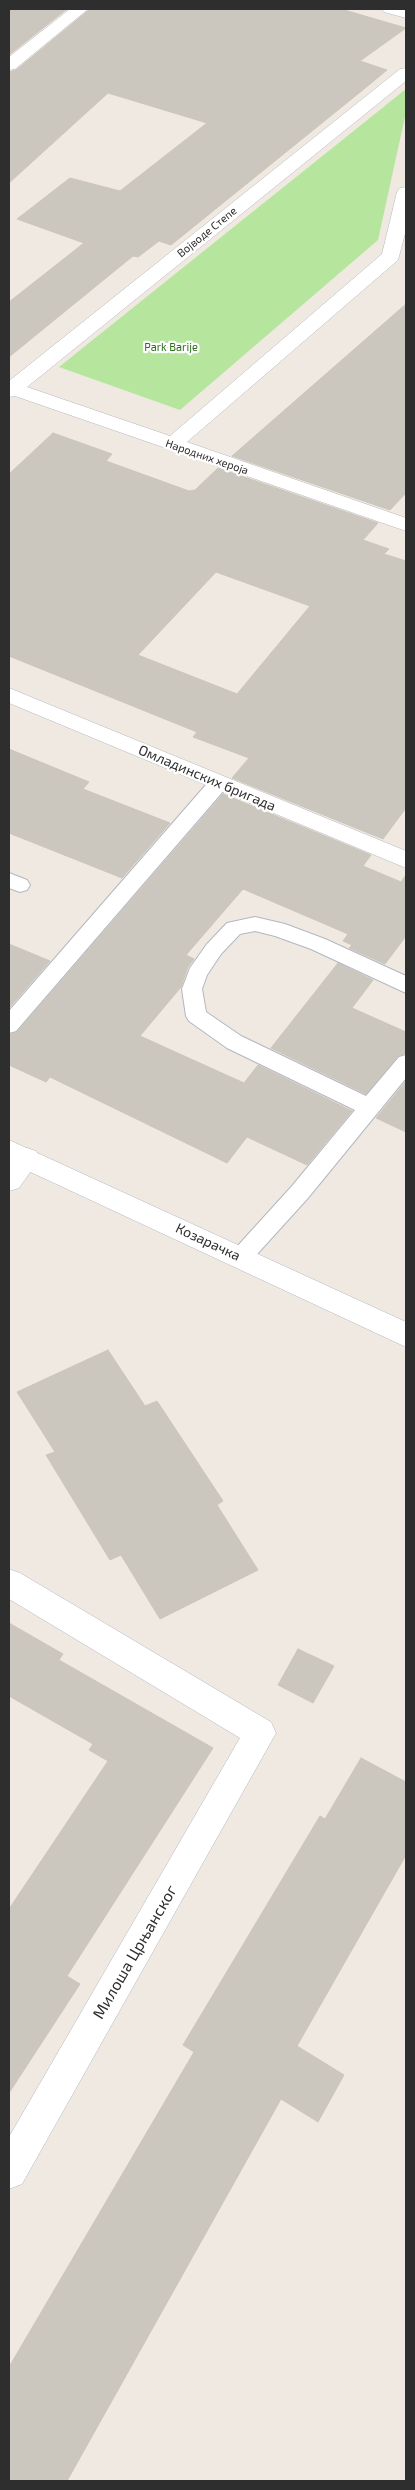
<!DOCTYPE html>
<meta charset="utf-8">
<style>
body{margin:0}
#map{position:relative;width:415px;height:2490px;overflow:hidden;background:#efe9e1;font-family:"Exo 2",sans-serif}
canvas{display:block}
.frame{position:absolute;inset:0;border:10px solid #2e2e2e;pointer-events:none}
</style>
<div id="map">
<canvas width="415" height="2490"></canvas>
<div class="frame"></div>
</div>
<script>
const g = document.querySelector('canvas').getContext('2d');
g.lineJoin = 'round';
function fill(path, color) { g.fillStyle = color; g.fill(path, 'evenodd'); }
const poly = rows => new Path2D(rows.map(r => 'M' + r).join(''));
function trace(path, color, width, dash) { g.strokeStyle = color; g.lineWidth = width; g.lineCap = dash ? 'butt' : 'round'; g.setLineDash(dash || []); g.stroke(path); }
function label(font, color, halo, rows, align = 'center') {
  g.font = font + ' "Exo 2",sans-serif'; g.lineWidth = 4.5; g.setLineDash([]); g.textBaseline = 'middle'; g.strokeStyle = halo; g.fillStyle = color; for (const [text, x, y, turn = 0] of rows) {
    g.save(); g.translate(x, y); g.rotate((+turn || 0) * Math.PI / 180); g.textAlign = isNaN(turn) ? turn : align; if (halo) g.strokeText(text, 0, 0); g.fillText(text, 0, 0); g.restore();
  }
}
fill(poly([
 [406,89,406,112,378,240,180,410,59,367]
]), '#b6e59e');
const building = poly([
 [9,9,67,9,9,55,9,9],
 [90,9,341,9,406,28,360,61,387,70,364,89,171,245,159,241,138,257,133,256,9,357,9,302,84,243,17,219,70,178,120,191,207,123,108,93,9,183,9,72,16,70,90,9],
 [406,304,406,493,390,510,232,456,406,304],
 [53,433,112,454,106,461,189,491,195,490,218,468,378,523,363,540,389,549,384,554,406,561,406,808,383,839,232,778,249,758,193,737,197,732,9,656,9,474,53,433],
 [216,572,310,606,237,694,138,655,216,572],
 [9,749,89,782,83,789,170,823,122,878,9,833,9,749],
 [223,794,371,855,363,866,401,882,406,875,406,936,385,964,349,948,352,945,343,941,348,934,243,889,186,955,194,959,188,967,181,987,140,1036,244,1083,258,1065,352,1111,307,1165,247,1137,227,1163,50,1077,46,1082,9,1065,9,1035,17,1032,223,794],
 [9,944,50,961,9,1008,9,944],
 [338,963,373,980,352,1008,406,1032,406,1053,398,1056,366,1094,271,1048,338,963],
 [406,1081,406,1132,376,1118,406,1081],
 [108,1350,145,1406,157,1401,223,1501,217,1505,258,1570,160,1619,121,1555,110,1560,46,1455,55,1452,17,1392,108,1350],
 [9,1623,63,1654,59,1660,213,1748,67,1976,80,1984,9,2093,9,1909,108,1761,89,1750,93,1744,9,1696,9,1623],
 [298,1649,334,1666,313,1703,278,1685,298,1649],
 [361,1758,406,1782,406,1855,297,2046,344,2075,318,2122,281,2099,67,2481,9,2481,9,2367,194,2052,183,2045,320,1816,325,1819,361,1758]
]);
fill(building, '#cbc7bf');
trace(building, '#cbc5ba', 1);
const service = poly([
 [218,777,225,779,228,784,225,789,16,1031,9,1033,9,1011,211,779,218,777],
 [9,873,27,880,30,885,27,890,20,892,9,888,9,873],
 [255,917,285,924,325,939,406,976,406,993,311,949,275,936,255,931,240,934,221,954,207,975,202,989,206,1012,241,1036,366,1096,399,1057,406,1055,406,1078,308,1198,249,1263,241,1266,233,1263,230,1257,233,1251,292,1186,355,1110,227,1048,189,1021,186,1016,182,989,190,968,207,944,227,923,255,917]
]);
const minor = poly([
 [70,9,88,9,15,69,9,70,9,57,70,9],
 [382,9,406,9,406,18,384,12,382,9],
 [406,68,406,81,27,387,170,436,382,254,397,192,400,188,406,187,406,230,398,260,187,442,406,518,406,531,15,396,9,397,9,381,400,69,406,68],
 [9,688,406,851,406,868,9,703,9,688],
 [27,1148,36,1151,40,1158,19,1188,9,1191,9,1161,18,1151,27,1148],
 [9,1569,20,1573,271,1722,276,1733,22,2184,9,2189,9,2137,240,1738,9,1599,9,1569]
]);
const tertiary = poly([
 [9,1140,406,1322,406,1347,9,1162,9,1140]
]);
trace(service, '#b4b7c1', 2);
trace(minor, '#b4b7c1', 1);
trace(tertiary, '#b4b7c1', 1);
fill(service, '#fff');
fill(minor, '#fff');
fill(tertiary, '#fff');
label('11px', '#2e2e2e', '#fff', [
 ["Војводе Степе",207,232,-39],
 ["Народних хероја",207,457,19]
]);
label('11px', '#2c6e1b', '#fff', [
 ["Park Barije",171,347]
]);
label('14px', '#2e2e2e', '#fff', [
 ["Омладинских бригада",207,778,23],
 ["Козарачка",208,1242,25]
]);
label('16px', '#2e2e2e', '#fff', [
 ["Милоша Црњанског",135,1952,-60]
]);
</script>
